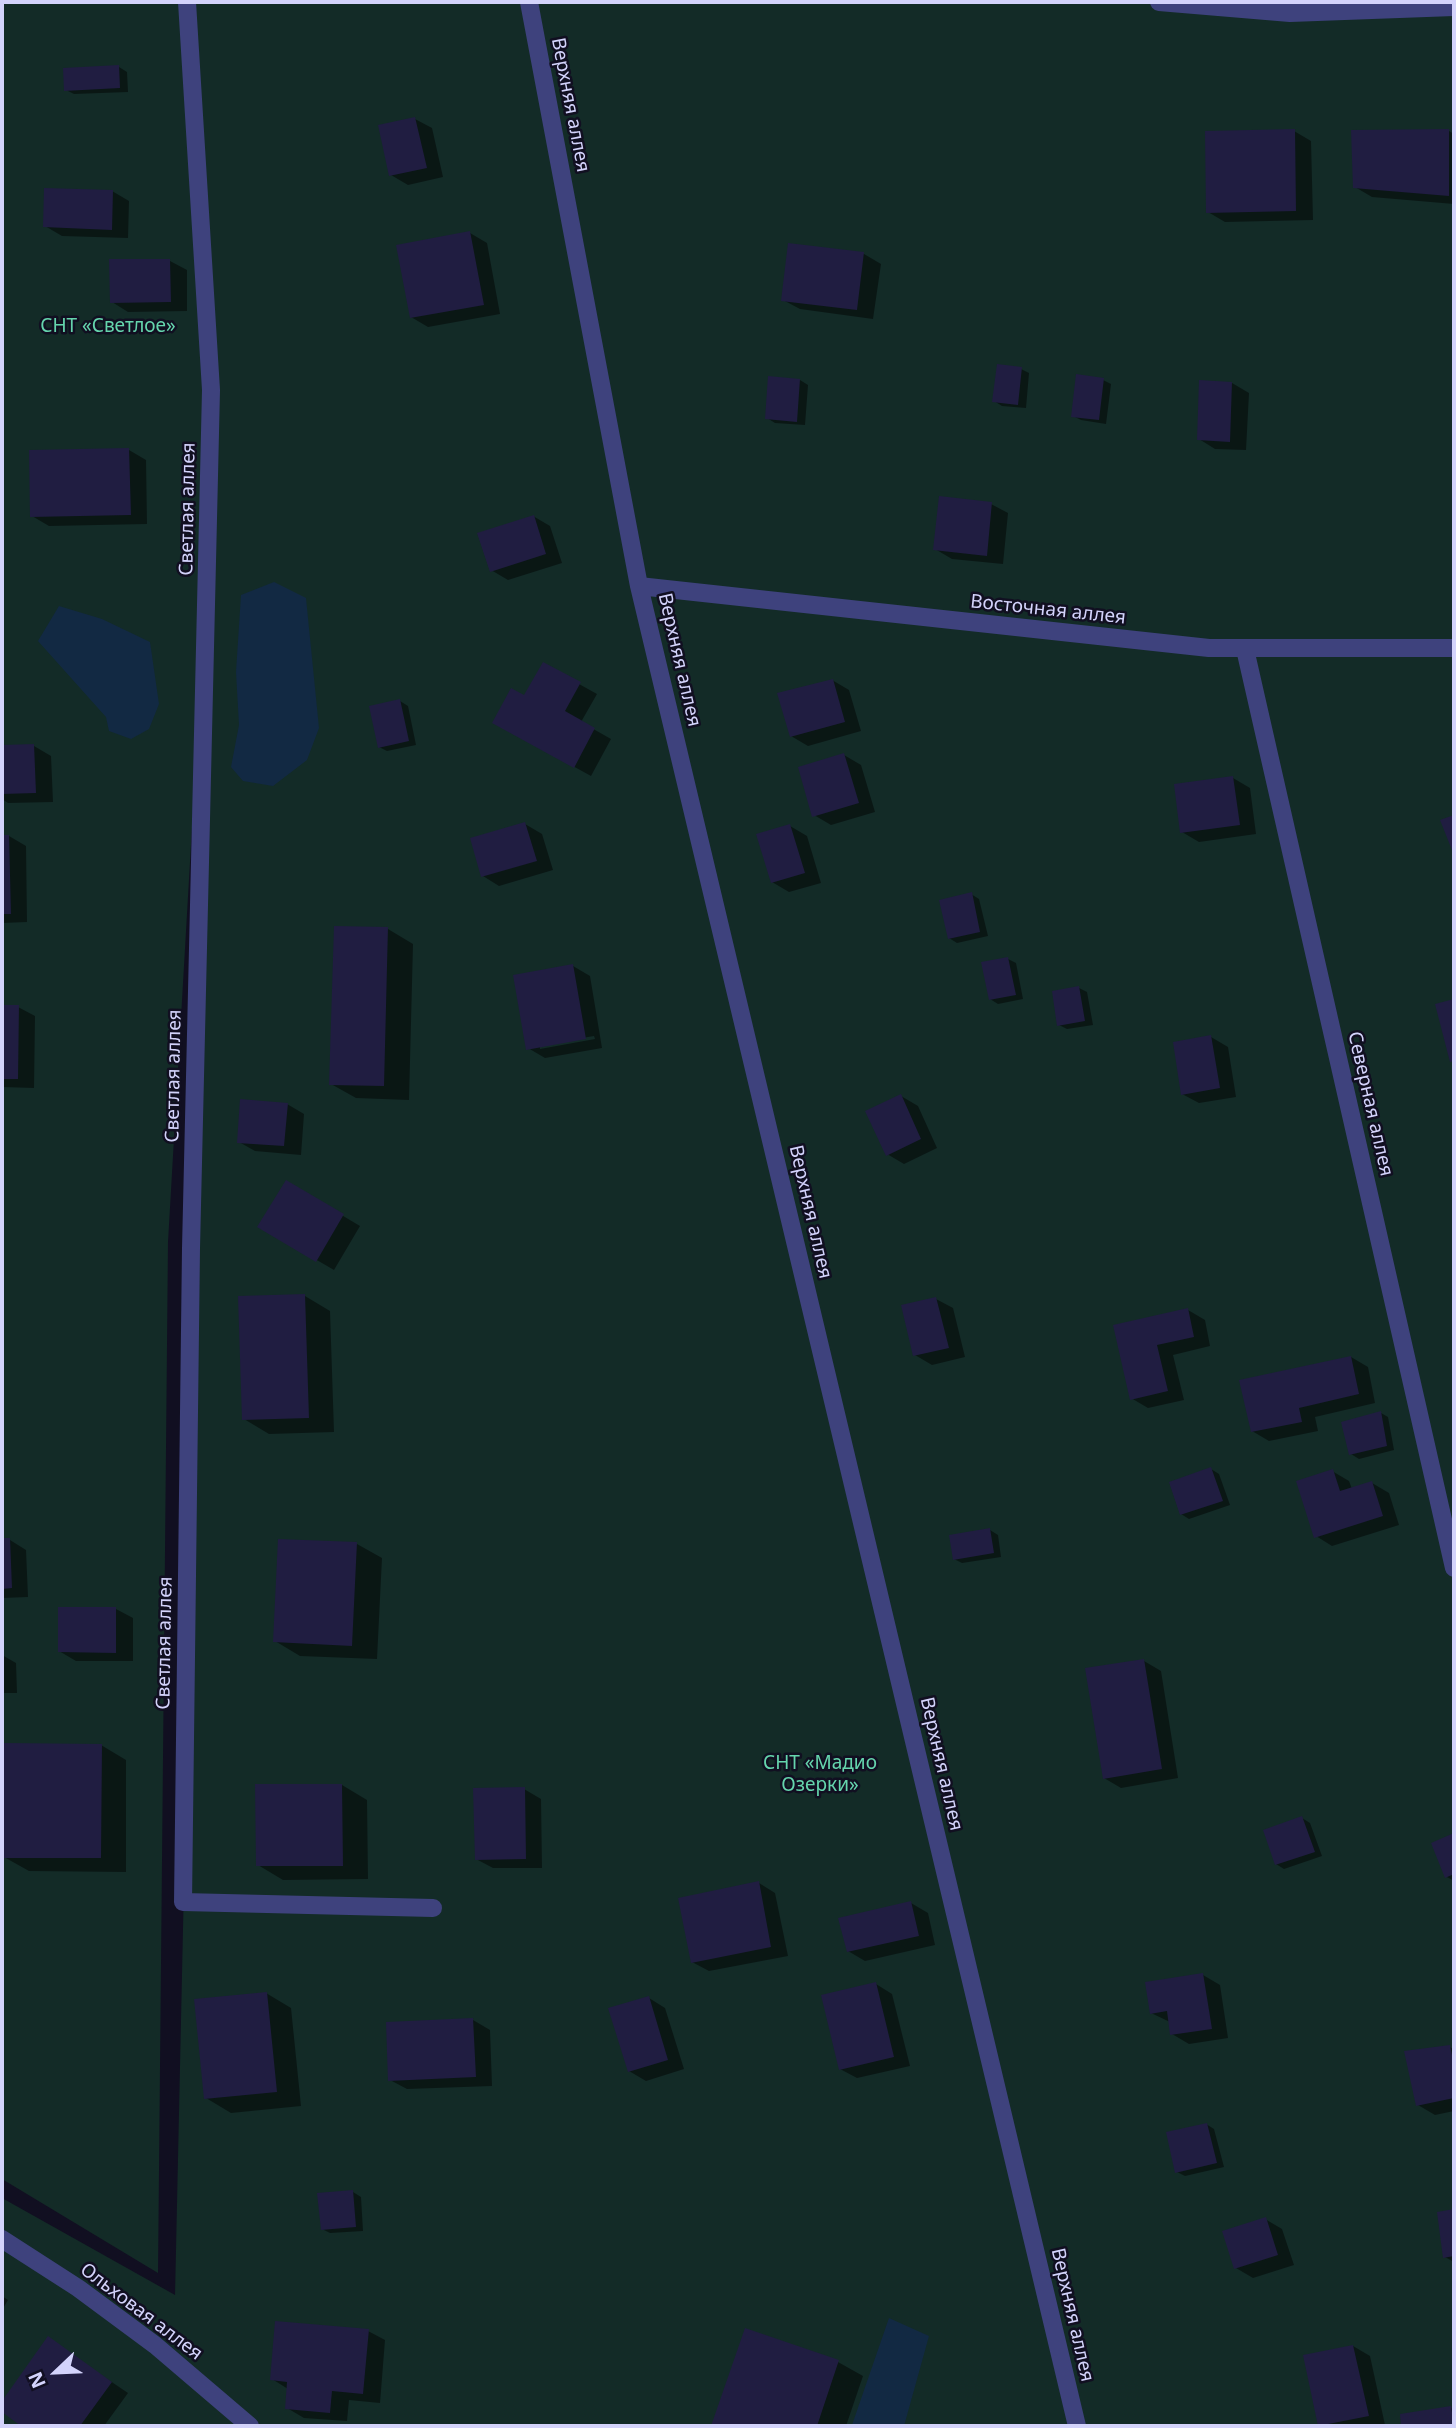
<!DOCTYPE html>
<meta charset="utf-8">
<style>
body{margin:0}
#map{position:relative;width:1456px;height:2428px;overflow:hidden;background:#110f21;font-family:"Noto Sans",sans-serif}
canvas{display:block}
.frame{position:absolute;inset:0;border:4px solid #d3d3fb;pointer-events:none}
.north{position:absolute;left:21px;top:2337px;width:70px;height:70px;-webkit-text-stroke:5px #110f21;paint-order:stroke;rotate:247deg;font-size:19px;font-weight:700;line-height:28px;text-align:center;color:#d3d3fb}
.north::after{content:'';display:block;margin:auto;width:24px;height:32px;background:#d3d3fb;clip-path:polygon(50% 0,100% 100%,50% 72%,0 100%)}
</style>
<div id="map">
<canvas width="1456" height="2428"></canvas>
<div class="frame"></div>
<div class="north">N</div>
</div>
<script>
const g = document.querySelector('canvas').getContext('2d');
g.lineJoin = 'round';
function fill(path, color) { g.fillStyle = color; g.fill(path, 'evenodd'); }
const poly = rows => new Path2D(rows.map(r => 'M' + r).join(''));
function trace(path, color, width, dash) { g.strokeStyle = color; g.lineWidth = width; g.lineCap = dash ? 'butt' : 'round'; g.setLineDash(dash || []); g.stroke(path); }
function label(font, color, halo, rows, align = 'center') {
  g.font = font + ' "Noto Sans",sans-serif'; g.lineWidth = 5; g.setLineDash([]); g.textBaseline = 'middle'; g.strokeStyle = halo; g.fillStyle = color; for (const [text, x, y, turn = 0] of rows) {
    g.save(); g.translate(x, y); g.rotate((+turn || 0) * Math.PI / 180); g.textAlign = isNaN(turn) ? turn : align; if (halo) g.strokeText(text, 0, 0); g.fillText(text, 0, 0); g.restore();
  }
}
fill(poly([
 [2,2,1454,2,1454,2426,2,2426,2,2198,175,2295,216,413,168,1242,158,2273,2,2179]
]), '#132b27');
fill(poly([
 [274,582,306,598,319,728,307,760,273,786,243,781,231,767,239,725,236,672,241,595],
 [59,606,102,619,150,642,159,704,149,729,131,739,109,731,106,717,38,641],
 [889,2318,929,2336,904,2426,852,2425]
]), '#122943');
fill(poly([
 [119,67,127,72,128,92,74,94,66,90],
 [415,119,432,128,443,177,408,185,391,175],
 [1294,131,1311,141,1313,220,1225,222,1208,212],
 [1449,131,1454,134,1454,204,1372,197,1355,187],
 [112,191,129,201,128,238,62,236,45,226],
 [470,233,487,243,500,314,428,327,411,317],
 [790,245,864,254,881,264,873,319,800,309,783,300],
 [170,261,187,270,187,311,128,312,112,302],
 [1021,369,1029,373,1026,408,1002,406,994,401],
 [770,378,800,380,808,385,805,425,775,423,767,418],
 [1103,380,1111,384,1106,424,1081,420,1073,416],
 [1232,383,1249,393,1246,450,1215,449,1199,439],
 [129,450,146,460,147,524,49,526,32,516],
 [991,504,1008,513,1003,564,952,559,935,549],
 [533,516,550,526,562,563,508,580,491,570],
 [543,664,597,694,581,722,611,739,591,776,511,732],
 [832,680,849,690,861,731,808,746,791,736],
 [400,701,408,706,416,745,387,751,379,747],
 [34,746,51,756,53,802,8,803,2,799,2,747],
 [844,755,861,765,875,812,831,825,814,815],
 [1233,778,1250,788,1256,834,1199,842,1182,832],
 [525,824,542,834,553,870,499,886,483,876],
 [790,826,807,836,821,883,789,892,772,882],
 [9,836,26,846,27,922,2,923,2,837],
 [971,894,979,899,988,936,957,943,949,938],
 [335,928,388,929,413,944,409,1100,356,1098,331,1084],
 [1008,959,1016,963,1023,999,998,1004,990,999],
 [573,966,590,976,602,1048,545,1058,528,1048],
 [594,1036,595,1039,540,1049,540,1045],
 [1079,988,1087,992,1093,1025,1067,1029,1059,1025],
 [2,1006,18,1007,35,1016,34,1088,2,1087],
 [1211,1037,1228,1047,1236,1097,1199,1103,1182,1094],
 [901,1096,918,1106,937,1148,904,1164,887,1154],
 [287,1104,304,1114,301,1155,255,1151,239,1142],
 [286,1182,360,1226,334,1270,260,1227],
 [305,1296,330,1311,334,1432,269,1434,244,1419],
 [936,1299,953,1308,965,1357,932,1365,915,1355],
 [1188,1310,1205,1320,1210,1346,1173,1355,1184,1400,1148,1408,1131,1398,1116,1326],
 [1351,1357,1368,1367,1375,1403,1315,1417,1318,1431,1269,1441,1252,1431],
 [1381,1413,1388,1417,1394,1450,1359,1459,1351,1454],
 [1211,1469,1219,1474,1230,1505,1189,1519,1181,1514],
 [1332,1471,1349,1481,1352,1489,1372,1483,1389,1493,1399,1525,1332,1546,1316,1536],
 [990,1530,998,1535,1001,1557,962,1563,954,1559],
 [2,1540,10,1540,26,1550,28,1597,2,1598],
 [357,1544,382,1558,377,1659,300,1656,275,1641],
 [116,1609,133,1618,133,1661,76,1661,59,1651],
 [2,1655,16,1663,17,1693,2,1693],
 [1144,1661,1161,1671,1178,1778,1121,1788,1104,1778],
 [101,1745,126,1760,126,1872,29,1871,4,1857],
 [342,1785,367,1800,368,1879,283,1880,258,1865],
 [524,1789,541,1799,542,1868,493,1868,476,1859],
 [1302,1818,1310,1823,1322,1856,1284,1869,1276,1864],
 [1454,1835,1454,1881,1447,1877,1434,1844],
 [759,1883,775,1893,788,1956,709,1971,692,1962],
 [911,1903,928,1913,935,1945,865,1961,848,1951],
 [1203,1975,1220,1985,1228,2038,1189,2044,1172,2034,1170,2022,1151,2013],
 [876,1984,892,1994,910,2066,857,2078,840,2069],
 [266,1993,291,2008,301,2106,231,2113,206,2098],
 [649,1998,665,2008,684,2069,646,2081,629,2071],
 [473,2020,490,2030,492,2086,407,2089,390,2080],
 [1450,2047,1454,2050,1454,2111,1435,2115,1418,2105],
 [1206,2124,1214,2129,1224,2167,1185,2176,1177,2172],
 [353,2192,361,2197,363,2231,330,2233,322,2229],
 [1454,2211,1454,2262,1445,2257,1439,2213],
 [1265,2219,1282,2229,1294,2265,1253,2278,1236,2268],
 [2,2296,8,2300,2,2310],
 [746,2330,838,2362,863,2376,846,2426,713,2426],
 [368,2331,385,2340,380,2403,349,2400,347,2421,304,2418,287,2408,288,2389,272,2379],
 [48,2339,128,2393,104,2426,24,2426,2,2410,2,2404],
 [1353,2346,1370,2356,1385,2425,1319,2426,1305,2357],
 [1451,2408,1454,2410,1454,2426,1403,2426,1401,2415]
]), '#0007');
fill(poly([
 [119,65,120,88,64,91,63,68],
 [415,117,427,168,389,176,378,125],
 [1295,129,1296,211,1206,213,1205,131],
 [1449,129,1449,196,1353,188,1351,130],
 [44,188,113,190,112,230,43,227],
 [470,231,484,305,410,318,396,245],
 [788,243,864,252,857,310,781,301],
 [109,259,170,259,171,302,110,303],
 [997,364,1022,367,1018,405,992,402],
 [1076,374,1104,378,1099,420,1071,417],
 [768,376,800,379,797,422,765,419],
 [1199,380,1232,382,1230,442,1197,440],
 [129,448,131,515,30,517,29,450],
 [939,496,992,502,987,556,933,550],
 [534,515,546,554,490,572,477,533],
 [543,662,581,682,565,711,595,728,574,768,492,723,511,688,524,695],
 [833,679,845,722,790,737,777,693],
 [400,699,409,741,378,748,369,706],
 [34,744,36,793,2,794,2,745],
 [844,753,859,803,812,817,798,767],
 [1233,776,1240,825,1180,833,1174,784],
 [1454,815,1454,855,1440,820],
 [525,822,537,861,481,877,470,838],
 [790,824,805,873,771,883,756,834],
 [2,835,9,835,11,914,2,914],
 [972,892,980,932,948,939,939,900],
 [334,926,388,927,384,1086,329,1085],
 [1008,957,1016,995,989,1000,981,962],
 [573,964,586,1039,526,1050,513,975],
 [1079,986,1085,1021,1057,1026,1052,991],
 [1454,999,1454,1061,1450,1062,1435,1004],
 [2,1005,19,1005,18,1079,2,1079],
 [1211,1035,1220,1088,1181,1095,1173,1042],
 [901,1094,921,1139,886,1156,865,1111],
 [240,1099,288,1103,284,1146,237,1143],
 [286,1180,344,1214,316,1262,257,1227],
 [305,1294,309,1418,242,1420,238,1296],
 [936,1297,949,1348,913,1356,901,1305],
 [1188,1308,1194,1337,1157,1345,1168,1391,1130,1400,1113,1325],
 [1351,1356,1359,1394,1299,1408,1302,1422,1251,1432,1239,1380],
 [1381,1411,1387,1446,1349,1455,1341,1422],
 [1211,1467,1223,1501,1180,1515,1169,1482],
 [1333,1469,1340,1491,1372,1481,1383,1516,1314,1538,1296,1481],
 [990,1528,994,1553,953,1560,949,1535],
 [2,1538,10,1538,12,1588,2,1589],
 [278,1539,357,1542,352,1646,273,1642],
 [58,1607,116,1607,116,1653,58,1652],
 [1144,1659,1162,1769,1103,1779,1085,1668],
 [3,1743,102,1744,101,1858,2,1858],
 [255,1784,342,1784,343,1866,256,1866],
 [525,1787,526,1859,475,1860,473,1788],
 [1302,1816,1315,1852,1275,1865,1263,1830],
 [1454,1833,1454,1874,1445,1878,1431,1843],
 [759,1881,771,1947,691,1963,678,1898],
 [911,1901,919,1936,847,1952,838,1918],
 [1203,1973,1212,2029,1170,2035,1167,2011,1150,2014,1145,1982],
 [876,1982,894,2057,839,2070,821,1995],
 [267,1992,277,2092,204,2099,194,1999],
 [649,1996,668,2060,628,2072,608,2008],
 [473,2018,476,2077,388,2081,386,2022],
 [1450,2045,1454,2065,1454,2098,1416,2106,1404,2051],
 [1207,2123,1217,2163,1175,2173,1166,2132],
 [353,2190,356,2227,321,2230,317,2193],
 [1454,2209,1454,2256,1443,2258,1437,2212],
 [1266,2217,1278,2255,1234,2269,1222,2231],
 [275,2321,369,2329,363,2394,332,2391,330,2413,285,2409,287,2382,270,2380],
 [745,2328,839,2360,817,2426,711,2426],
 [48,2336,112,2382,80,2426,21,2426,2,2412,2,2401],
 [1353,2345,1369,2416,1318,2426,1303,2355],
 [1451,2406,1454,2426,1401,2426,1400,2414]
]), '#201d41');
trace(poly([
 [187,2,211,390,191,1248,183,1902,433,1908],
 [529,2,639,586,1077,2426],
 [1159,2,1290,13,1454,7],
 [639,586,1209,648,1454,648],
 [1245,649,1454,1568],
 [2,2239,78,2288,155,2345,250,2426]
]), '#3e427d', 18);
label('19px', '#d3d3fb', '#110f21', [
 ["Верхняя аллея",570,105,79],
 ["Светлая аллея",188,509,-89],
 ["Восточная аллея",1048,610,6],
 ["Верхняя аллея",679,660,77],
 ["Светлая аллея",174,1076,-89],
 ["Северная аллея",1370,1104,77],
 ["Верхняя аллея",810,1212,77],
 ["Светлая аллея",165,1643,-89],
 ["Верхняя аллея",941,1764,77],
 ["Ольховая аллея",141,2312,37],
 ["Верхняя аллея",1072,2315,77]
]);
label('19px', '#65d5ad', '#110f21', [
 ["СНТ «Светлое»",108,327],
 ["СНТ «Мадио",820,1764],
 ["Озерки»",820,1786]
]);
</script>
